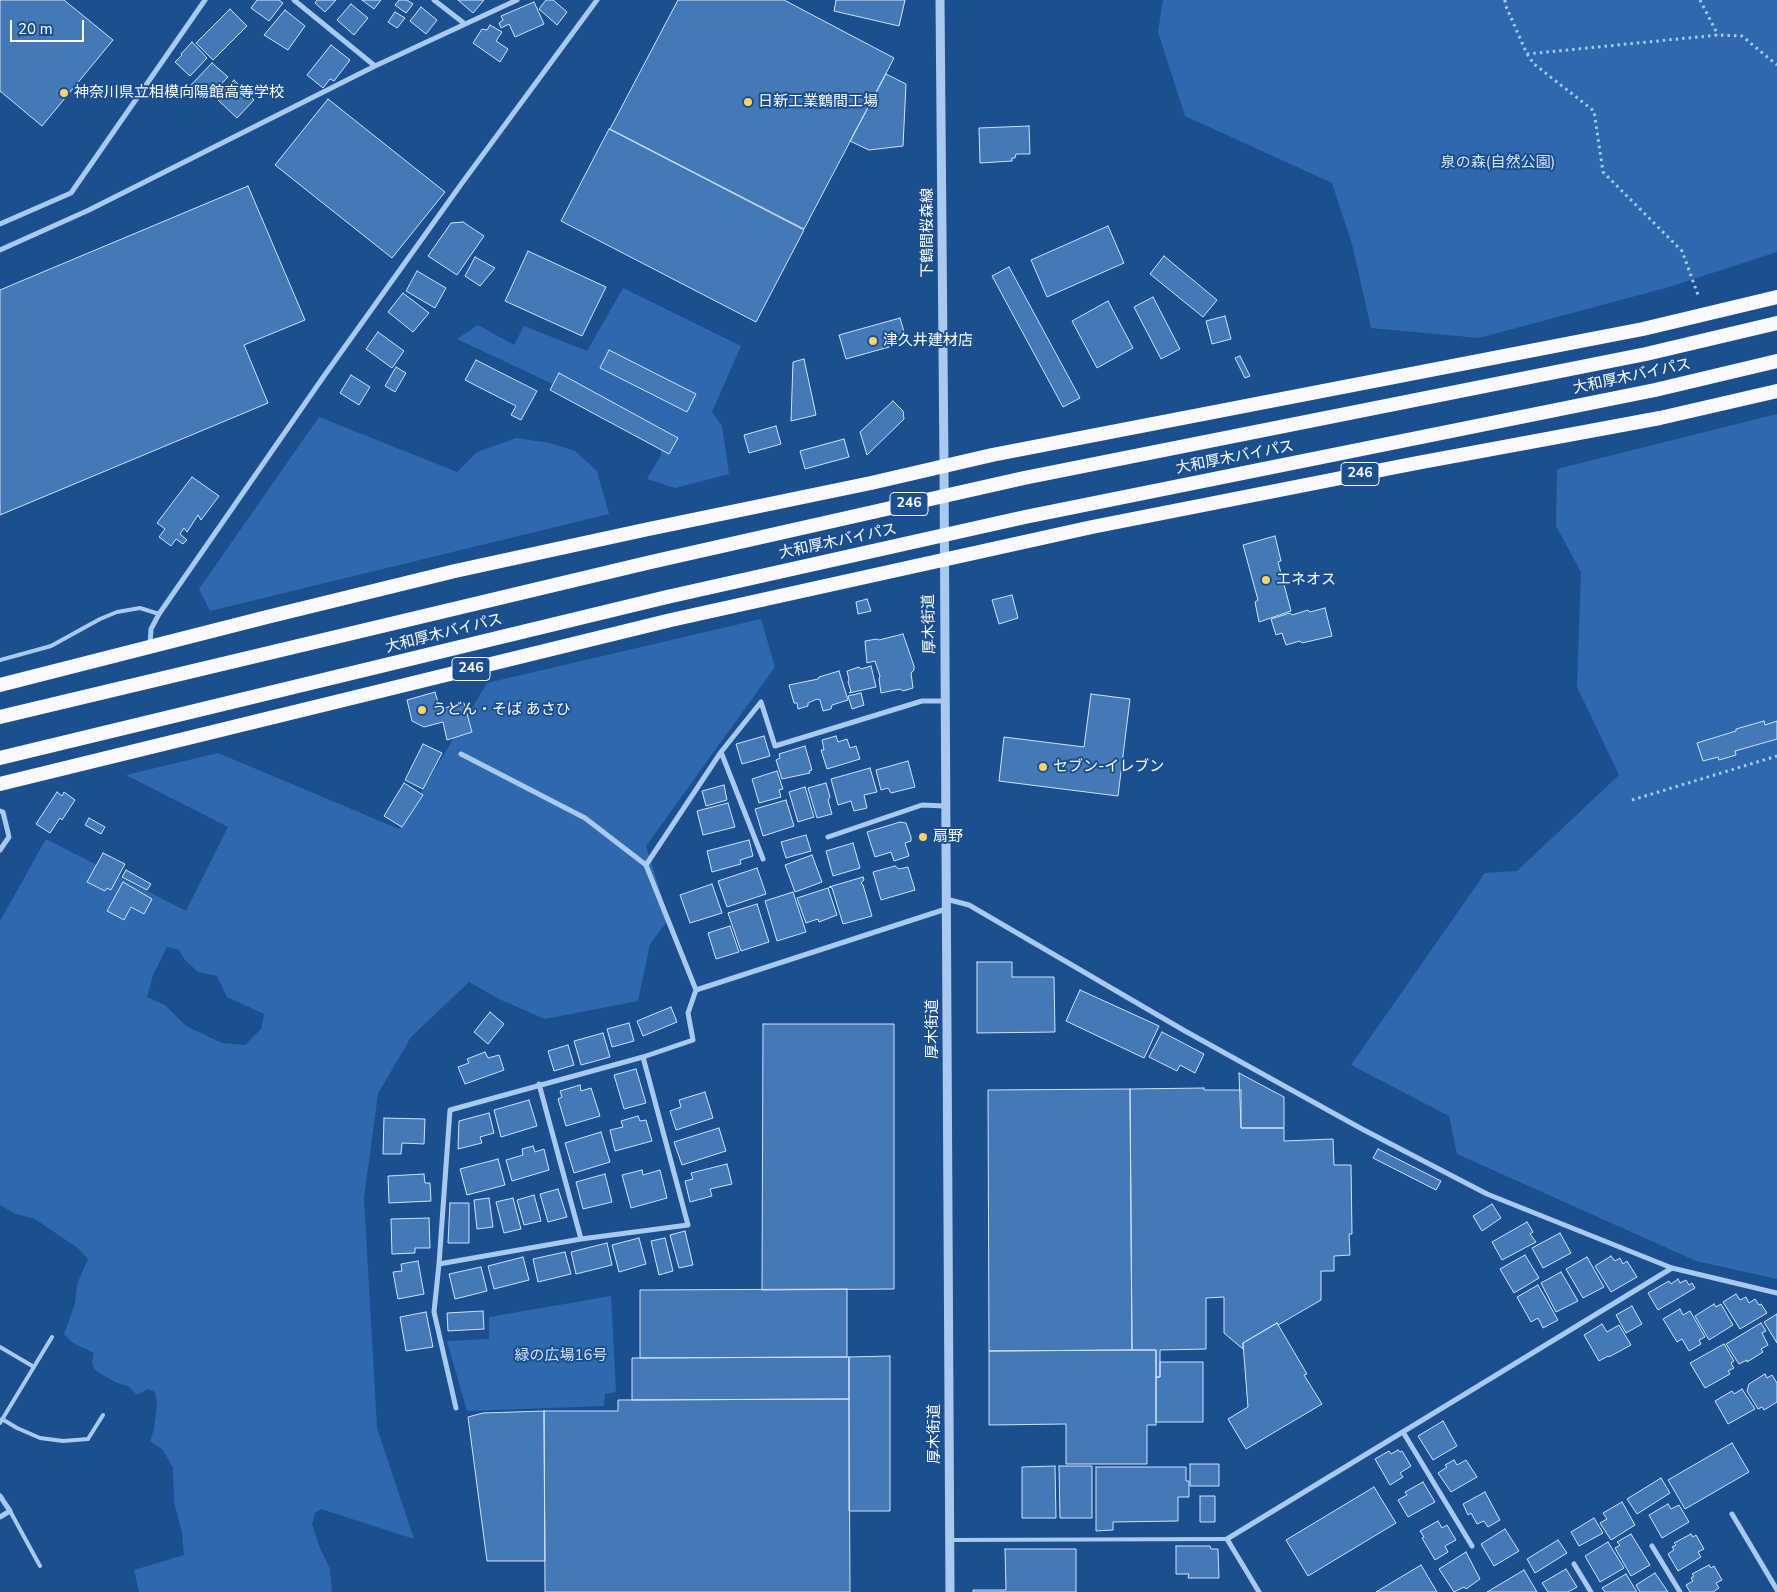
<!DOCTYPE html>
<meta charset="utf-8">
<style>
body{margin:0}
#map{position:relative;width:1777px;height:1592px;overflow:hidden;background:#1b4f8f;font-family:"Nunito Sans",sans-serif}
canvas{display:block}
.scale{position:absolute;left:10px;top:20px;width:74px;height:22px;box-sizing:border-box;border:2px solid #fff;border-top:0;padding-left:6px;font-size:15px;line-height:18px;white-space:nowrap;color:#fff;-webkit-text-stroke:4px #1b4f8f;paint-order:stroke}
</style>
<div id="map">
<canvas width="1777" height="1592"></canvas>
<div class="scale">20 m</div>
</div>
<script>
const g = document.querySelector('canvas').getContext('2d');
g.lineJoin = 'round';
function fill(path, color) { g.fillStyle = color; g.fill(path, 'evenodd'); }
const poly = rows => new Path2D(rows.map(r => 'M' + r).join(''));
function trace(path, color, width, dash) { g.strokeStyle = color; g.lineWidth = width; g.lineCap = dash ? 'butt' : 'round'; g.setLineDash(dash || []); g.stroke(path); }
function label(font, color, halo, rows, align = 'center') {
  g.font = font + ' "Nunito Sans","Noto Sans JP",sans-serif'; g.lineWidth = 4; g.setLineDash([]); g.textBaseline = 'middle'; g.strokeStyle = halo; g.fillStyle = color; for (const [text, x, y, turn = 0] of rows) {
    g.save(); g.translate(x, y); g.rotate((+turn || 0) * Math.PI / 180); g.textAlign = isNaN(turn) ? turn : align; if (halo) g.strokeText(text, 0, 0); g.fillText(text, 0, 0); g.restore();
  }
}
fill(poly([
 [1163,0,1777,0,1777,252,1669,287,1479,338,1371,328,1352,244,1332,183,1185,116,1158,32],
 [623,288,741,346,712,412,722,426,729,474,675,488,647,479,661,455,661,435,457,339,478,325,514,345,524,326,587,351],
 [1777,414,1777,1279,1696,1261,1457,1154,1449,1116,1351,1065,1485,873,1517,871,1619,775,1577,687,1581,572,1556,526,1557,469],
 [319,417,457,472,477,452,516,438,550,443,575,451,597,471,609,514,210,611,199,589],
 [761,619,775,667,646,846,669,919,650,944,638,1001,545,1019,501,1000,469,982,411,1037,378,1094,364,1198,377,1428,414,1539,321,1509,315,1513,312,1524,319,1546,330,1569,332,1592,139,1592,134,1570,184,1555,182,1533,174,1502,173,1468,163,1450,150,1441,154,1429,156,1413,157,1402,155,1392,148,1389,137,1395,128,1386,117,1383,101,1374,94,1369,92,1362,94,1353,73,1343,64,1334,75,1304,77,1284,88,1259,79,1249,35,1219,16,1214,0,1205,0,921,46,839,186,911,228,827,126,775,218,753,399,829,487,683],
 [167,947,179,950,184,959,198,972,217,976,227,997,264,1014,261,1029,245,1045,222,1043,186,1026,165,1005,147,997,153,975],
 [611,1296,616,1392,605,1394,604,1406,467,1411,447,1341,489,1339,489,1317]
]), '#2e69ad');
const building = poly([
 [0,0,64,0,113,40,42,126,0,91,0,0],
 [257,0,279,0,283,3,269,21,251,8,257,0],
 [317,0,336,0,325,12,315,3,317,0],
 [362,0,381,0,374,9,362,0],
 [399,0,407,0,413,4,406,13,395,5,399,0],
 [458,0,484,0,473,13,458,0],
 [546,0,553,0,567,12,557,25,539,9,546,0],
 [678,0,784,0,894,58,804,229,610,129,678,0],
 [836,0,905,0,899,26,834,11,836,0],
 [534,2,544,24,515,37,509,24,501,28,499,23,503,20,501,16,534,2],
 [351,4,368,18,354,35,337,20,351,4],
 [421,7,437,20,426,34,410,21,421,7],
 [230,9,247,26,213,60,196,43,230,9],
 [285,10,305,26,288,50,264,35,285,10],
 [395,12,405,18,397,28,388,22,395,12],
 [490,25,502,32,496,41,508,49,500,62,473,43,482,29,487,30,490,25],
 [192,42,207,58,190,76,175,62,182,55,181,54,192,42],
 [331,45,350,60,334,81,330,79,323,88,307,75,331,45],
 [212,63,228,77,206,100,190,86,212,63],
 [886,74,906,84,903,146,869,150,850,141,886,74],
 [234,80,254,100,237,118,217,99,234,80],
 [328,99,445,192,392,258,275,165,328,99],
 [1029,126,1030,154,1016,154,1015,158,1012,158,1012,161,980,163,979,128,1029,126],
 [609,129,804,230,756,322,561,221,609,129],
 [248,186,305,320,244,345,268,403,0,515,0,290,248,186],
 [463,222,484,236,457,275,428,256,451,223,463,222],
 [1108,226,1124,263,1047,297,1031,260,1108,226],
 [528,251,606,287,582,336,505,301,528,251],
 [1164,256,1217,300,1203,317,1150,274,1164,256],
 [475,257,495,268,480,286,465,276,475,257],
 [1009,267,1080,398,1063,407,992,276,1009,267],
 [417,271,446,288,435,308,406,291,417,271],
 [403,293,429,313,413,332,388,312,403,293],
 [1153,297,1180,349,1161,359,1134,307,1153,297],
 [1108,301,1133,348,1097,368,1072,321,1108,301],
 [1225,316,1231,339,1212,344,1206,321,1225,316],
 [900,318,907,342,846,359,839,335,900,318],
 [378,332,404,351,392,368,366,349,378,332],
 [609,350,696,394,687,412,600,368,609,350],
 [1240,356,1250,376,1245,378,1235,358,1240,356],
 [804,359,816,415,791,421,793,362,804,359],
 [476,360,537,391,521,420,511,415,516,406,465,380,476,360],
 [396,367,406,373,395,392,385,386,396,367],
 [559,373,678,438,669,454,550,390,559,373],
 [351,375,370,387,359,405,340,393,351,375],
 [893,401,903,411,904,419,867,455,860,432,893,401],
 [776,426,781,444,749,453,744,435,776,426],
 [844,439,849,457,805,469,800,451,844,439],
 [192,477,219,496,201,520,198,515,187,532,184,528,180,534,187,540,183,544,176,539,171,546,159,537,165,529,157,523,192,477],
 [1275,536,1281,561,1278,562,1291,611,1259,622,1255,602,1258,600,1243,545,1275,536],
 [1012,595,1018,618,999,624,992,600,1012,595],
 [867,599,871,611,858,614,856,602,867,599],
 [1325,608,1332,636,1302,643,1300,641,1286,645,1282,633,1276,635,1271,619,1290,613,1292,615,1308,610,1310,612,1325,608],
 [903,634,914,666,914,670,911,673,913,688,903,691,900,689,881,693,879,679,880,676,875,661,867,663,865,641,877,639,879,640,903,634],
 [871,666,876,687,849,693,851,691,848,682,849,680,847,671,859,667,861,669,871,666],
 [839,671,848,700,832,705,831,709,823,711,820,700,817,699,808,703,808,706,798,709,797,703,794,703,789,685,818,679,819,677,839,671],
 [435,692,440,709,464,703,472,732,447,740,443,722,424,727,412,721,407,700,435,692],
 [861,693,864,705,852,709,848,696,861,693],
 [1091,694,1130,699,1118,796,999,781,1004,737,1084,747,1091,694],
 [1764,721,1765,725,1777,721,1777,739,1735,751,1736,755,1719,760,1718,757,1703,761,1697,743,1736,731,1736,729,1764,721],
 [764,736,770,756,742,764,736,744,764,736],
 [836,736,838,742,847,739,850,748,856,746,860,759,827,769,821,750,824,750,822,740,836,736],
 [423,744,442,753,423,789,405,780,423,744],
 [805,746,812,770,809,771,810,773,782,779,776,760,780,758,779,754,805,746],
 [908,761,915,787,891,793,888,788,881,790,876,770,908,761],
 [870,768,877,792,864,795,867,808,854,811,851,801,838,805,831,779,870,768],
 [777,771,783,789,779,790,781,797,759,803,752,779,777,771],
 [404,783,423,795,402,827,384,816,404,783],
 [826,783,830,797,828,800,832,814,817,818,808,788,826,783],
 [724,785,727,800,706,806,702,791,724,785],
 [805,787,814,817,798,822,789,792,805,787],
 [57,792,62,796,64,792,75,800,62,820,60,818,50,833,36,824,57,792],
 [786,800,794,826,763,836,755,809,786,800],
 [728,803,735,827,703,835,697,811,728,803],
 [89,818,105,827,101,834,85,825,89,818],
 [900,822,906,823,911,837,911,841,905,843,909,856,894,861,891,852,875,857,867,832,900,822],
 [806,835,811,851,786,858,781,842,806,835],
 [749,840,753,856,740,860,741,864,712,872,707,851,749,840],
 [853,843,860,868,833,876,826,851,853,843],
 [103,853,125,864,111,890,107,888,105,891,87,882,103,853],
 [812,855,822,882,795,892,785,865,812,855],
 [895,866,899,869,908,867,915,890,881,900,873,872,895,866],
 [757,868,766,894,727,907,718,881,757,868],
 [126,870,151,884,147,890,122,877,126,870],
 [863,877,864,880,861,883,863,885,872,916,843,924,832,888,829,887,863,877],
 [123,882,152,899,144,914,131,907,124,920,107,911,123,882],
 [712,884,722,913,690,923,680,895,712,884],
 [828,888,837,915,819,922,818,919,806,923,797,898,828,888],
 [793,892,806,932,777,941,765,901,793,892],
 [757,904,769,942,741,951,728,913,757,904],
 [730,926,739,952,716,959,708,933,730,926],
 [977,962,1012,962,1012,977,1054,977,1055,1032,977,1033,977,962],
 [1080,990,1159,1026,1144,1058,1066,1021,1080,990],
 [671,1007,677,1022,643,1036,637,1021,671,1007],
 [490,1012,504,1024,488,1044,474,1032,490,1012],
 [629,1023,634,1041,612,1047,607,1029,629,1023],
 [763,1024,894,1024,894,1289,762,1290,763,1024],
 [1162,1032,1204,1054,1195,1073,1180,1065,1177,1071,1149,1057,1162,1032],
 [603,1033,610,1057,581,1065,574,1041,603,1033],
 [568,1045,574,1065,554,1071,548,1051,568,1045],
 [485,1052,488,1058,499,1055,504,1070,465,1084,458,1067,469,1063,467,1059,485,1052],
 [636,1069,646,1103,624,1109,614,1075,636,1069],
 [1239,1073,1284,1097,1284,1128,1241,1128,1239,1073],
 [580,1085,581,1091,591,1088,600,1116,566,1126,558,1099,562,1097,560,1091,580,1085],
 [1204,1088,1204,1090,1241,1090,1241,1128,1284,1128,1284,1141,1333,1139,1334,1165,1351,1165,1352,1234,1349,1234,1350,1255,1334,1256,1334,1271,1321,1271,1321,1300,1278,1325,1277,1323,1243,1343,1243,1349,1224,1333,1224,1297,1206,1298,1206,1349,1160,1350,1160,1377,1156,1377,1156,1350,1132,1350,1130,1089,1204,1088],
 [1130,1089,1132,1350,989,1351,988,1090,1130,1089],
 [705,1092,713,1118,676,1130,670,1111,681,1107,679,1100,705,1092],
 [529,1100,537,1126,501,1137,494,1110,529,1100],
 [489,1113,494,1133,480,1137,482,1143,458,1149,459,1121,489,1113],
 [638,1116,640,1121,646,1120,652,1141,615,1151,610,1130,623,1127,621,1121,638,1116],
 [384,1118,425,1119,424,1144,402,1143,401,1154,383,1154,384,1118],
 [719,1128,726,1151,682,1165,674,1142,719,1128],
 [601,1132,610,1162,574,1173,565,1143,601,1132],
 [533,1146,535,1152,544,1149,549,1170,512,1181,506,1160,523,1155,522,1149,533,1146],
 [1378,1149,1441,1181,1436,1190,1373,1158,1378,1149],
 [498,1159,505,1185,467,1195,460,1169,498,1159],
 [727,1164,732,1184,710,1189,712,1196,690,1202,685,1181,693,1179,691,1173,727,1164],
 [642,1170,643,1175,660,1170,667,1198,631,1208,622,1175,642,1170],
 [424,1174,425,1183,430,1183,431,1201,389,1203,388,1176,424,1174],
 [605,1174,612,1202,583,1209,576,1182,605,1174],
 [558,1189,567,1217,548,1222,540,1194,558,1189],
 [534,1195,541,1221,524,1225,517,1200,534,1195],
 [489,1198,493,1227,477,1229,474,1200,489,1198],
 [513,1198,521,1229,504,1233,496,1202,513,1198],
 [450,1203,469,1203,469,1243,448,1243,450,1203],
 [1492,1204,1501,1218,1482,1231,1473,1216,1492,1204],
 [429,1218,430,1248,415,1248,415,1253,392,1254,391,1219,429,1218],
 [1527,1222,1533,1232,1530,1234,1536,1242,1502,1260,1492,1242,1527,1222],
 [685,1231,693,1265,679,1268,670,1235,685,1231],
 [1560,1233,1571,1253,1543,1268,1532,1248,1560,1233],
 [639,1238,646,1264,619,1272,612,1245,639,1238],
 [665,1238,673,1271,659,1275,651,1241,665,1238],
 [607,1243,612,1265,576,1274,571,1252,607,1243],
 [565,1252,571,1274,538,1282,533,1259,565,1252],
 [1525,1255,1539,1278,1514,1293,1500,1269,1525,1255],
 [1611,1256,1615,1261,1620,1258,1623,1264,1627,1261,1637,1277,1611,1292,1595,1266,1611,1256],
 [523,1257,529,1280,494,1289,488,1266,523,1257],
 [1587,1257,1604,1287,1583,1298,1566,1269,1587,1257],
 [418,1261,424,1294,398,1299,393,1272,402,1271,401,1264,418,1261],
 [481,1267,487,1291,455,1299,449,1274,481,1267],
 [1561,1272,1578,1301,1556,1312,1541,1283,1561,1272],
 [1678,1279,1680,1283,1686,1280,1689,1285,1692,1283,1695,1288,1658,1310,1648,1293,1669,1281,1671,1284,1678,1279],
 [1538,1285,1558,1320,1543,1328,1538,1318,1531,1322,1517,1297,1538,1285],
 [847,1289,847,1357,640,1358,640,1290,847,1289],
 [1736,1294,1740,1300,1746,1297,1749,1303,1755,1299,1759,1305,1761,1304,1767,1313,1740,1329,1723,1302,1736,1294],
 [1714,1304,1716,1307,1721,1304,1733,1325,1709,1340,1695,1316,1714,1304],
 [1632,1306,1642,1324,1626,1333,1616,1315,1632,1306],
 [1680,1309,1683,1315,1690,1311,1705,1337,1699,1340,1701,1344,1689,1351,1682,1339,1677,1342,1663,1319,1680,1309],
 [483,1311,484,1329,448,1331,447,1313,483,1311],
 [426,1312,433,1347,406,1351,400,1317,426,1312],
 [1777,1314,1777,1343,1764,1322,1777,1314],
 [1277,1323,1307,1374,1304,1375,1322,1404,1246,1449,1228,1419,1248,1407,1243,1343,1277,1323],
 [1761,1323,1766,1331,1762,1333,1768,1345,1761,1349,1763,1352,1747,1362,1747,1360,1739,1364,1726,1344,1761,1323],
 [1602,1324,1607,1332,1619,1325,1631,1345,1609,1357,1608,1356,1599,1361,1584,1335,1602,1324],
 [1724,1344,1734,1361,1731,1363,1734,1368,1728,1371,1730,1374,1705,1388,1690,1363,1724,1344],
 [1132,1350,1156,1350,1156,1425,1147,1425,1147,1464,1066,1464,1066,1424,989,1425,989,1351,1132,1350],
 [890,1356,890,1511,849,1511,849,1357,890,1356],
 [849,1357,849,1399,632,1400,632,1358,849,1357],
 [1160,1362,1203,1362,1203,1422,1156,1422,1156,1377,1160,1377,1160,1362],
 [1765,1374,1767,1378,1772,1375,1777,1383,1777,1402,1764,1410,1762,1407,1758,1409,1747,1391,1749,1384,1765,1374],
 [1742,1389,1755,1409,1728,1424,1715,1401,1732,1391,1734,1394,1742,1389],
 [849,1399,850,1592,545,1592,544,1411,618,1411,618,1400,849,1399],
 [544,1411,545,1561,487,1561,468,1417,483,1413,544,1411],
 [1443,1421,1457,1446,1433,1460,1418,1436,1443,1421],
 [1732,1443,1749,1472,1685,1509,1668,1480,1732,1443],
 [1398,1450,1400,1452,1402,1451,1411,1466,1400,1473,1403,1477,1390,1485,1375,1459,1389,1451,1391,1454,1398,1450],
 [1454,1460,1457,1465,1466,1460,1477,1477,1451,1492,1438,1473,1447,1467,1445,1465,1454,1460],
 [1190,1464,1219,1464,1219,1486,1190,1486,1190,1464],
 [1055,1466,1056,1518,1022,1518,1022,1467,1055,1466],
 [1059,1466,1092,1466,1092,1518,1060,1518,1059,1466],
 [1096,1467,1186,1467,1186,1481,1189,1481,1189,1497,1178,1497,1178,1521,1113,1522,1113,1530,1096,1531,1096,1467],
 [1661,1478,1670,1493,1637,1514,1627,1499,1661,1478],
 [1423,1482,1435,1502,1408,1517,1398,1500,1407,1495,1405,1492,1423,1482],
 [1374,1487,1396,1523,1308,1576,1286,1540,1374,1487],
 [1485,1492,1500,1520,1488,1527,1484,1521,1477,1524,1471,1513,1468,1515,1463,1504,1485,1492],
 [1200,1496,1215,1496,1215,1522,1200,1522,1200,1496],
 [1622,1502,1635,1525,1611,1540,1600,1523,1607,1519,1603,1513,1622,1502],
 [1668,1504,1671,1509,1679,1505,1689,1522,1662,1538,1649,1515,1668,1504],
 [1594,1518,1603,1533,1579,1546,1571,1532,1594,1518],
 [1438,1521,1442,1528,1447,1525,1456,1540,1445,1546,1448,1552,1435,1560,1422,1538,1424,1537,1420,1531,1438,1521],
 [1505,1529,1519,1551,1494,1566,1481,1544,1505,1529],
 [1631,1534,1650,1565,1631,1576,1615,1548,1620,1545,1617,1542,1631,1534],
 [1691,1534,1693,1537,1696,1535,1704,1549,1698,1552,1701,1557,1678,1571,1668,1554,1674,1550,1672,1547,1676,1545,1674,1543,1691,1534],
 [1558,1540,1567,1553,1535,1573,1527,1559,1558,1540],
 [1608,1542,1624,1568,1600,1582,1585,1556,1608,1542],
 [1176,1546,1210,1546,1211,1549,1218,1549,1219,1578,1188,1578,1189,1574,1176,1574,1176,1546],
 [1005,1549,1076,1549,1076,1592,973,1592,973,1590,1006,1590,1005,1549],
 [1466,1552,1480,1579,1466,1589,1464,1587,1454,1592,1439,1569,1466,1552],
 [1421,1565,1437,1592,1376,1592,1421,1565],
 [1709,1565,1711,1568,1714,1566,1722,1580,1716,1583,1719,1588,1713,1592,1690,1592,1686,1585,1693,1581,1691,1578,1694,1576,1692,1574,1709,1565],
 [1566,1569,1577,1587,1568,1592,1548,1592,1542,1583,1566,1569],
 [1524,1570,1537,1592,1487,1592,1524,1570],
 [1655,1573,1668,1592,1640,1592,1636,1585,1655,1573],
 [1626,1574,1637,1592,1605,1592,1602,1588,1626,1574]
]);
fill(building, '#4478b7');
trace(building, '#cfe3fa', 1);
trace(poly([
 [1505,0,1505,4,1527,54,1718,35,1742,36,1777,65],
 [1700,0,1718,35],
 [1527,54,1534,64,1594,111,1603,172,1682,251,1698,295],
 [1632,800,1777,756]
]), '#a9c9ee', 3, [2.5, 4]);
trace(poly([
 [0,660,51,646,100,619,117,612,140,608,159,614],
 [0,1347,34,1367],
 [2,1419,17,1428,40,1438,63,1441,88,1439,103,1415],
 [0,1423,52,1337],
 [10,1511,40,1566],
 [950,1540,1227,1539]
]), '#a9c9ee', 4);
trace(poly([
 [294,0,375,66],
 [434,0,465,24],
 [0,224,71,193,205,0],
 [0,250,89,210,375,66,517,0],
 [150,645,151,629,159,614,324,376,462,183,597,0],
 [721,752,763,859],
 [461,754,585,818,646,865,696,990],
 [0,811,3,812,9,837,0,850],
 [828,837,922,805,945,806],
 [646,865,721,752,761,702,775,746,922,701,945,701],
 [946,899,969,905,1185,1031,1362,1129,1487,1194,1672,1268,1777,1293],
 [643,1057,688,1225,581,1239,439,1264,450,1110,643,1057,693,1040,688,1013,696,990,946,909],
 [539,1084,581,1239],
 [439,1264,434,1312,456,1408],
 [1403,1432,1472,1546],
 [0,1496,10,1511,0,1517],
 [1732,1514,1777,1590],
 [1652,1546,1680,1592],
 [1574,1564,1591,1592],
 [1259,1592,1227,1539,1672,1268]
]), '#a9c9ee', 5);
trace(poly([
 [940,0,944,466,950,1592]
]), '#a9c9ee', 9);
trace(poly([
 [0,685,267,617,455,571,644,530,871,483,992,455,1643,329,1777,297],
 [0,717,651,562,1024,478,1646,354,1777,323],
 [0,758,667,597,1025,517,1655,390,1777,361],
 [0,784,671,620,1092,527,1417,463,1660,418,1777,391]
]), '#f8faff', 14);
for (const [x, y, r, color] of [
 [64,93,5,"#ffd166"],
 [748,102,5,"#ffd166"],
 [873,341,5,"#ffd166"],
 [1266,580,5,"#ffd166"],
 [422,710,5,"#ffd166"],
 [1043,767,5,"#ffd166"],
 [923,837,5,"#ffd166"]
]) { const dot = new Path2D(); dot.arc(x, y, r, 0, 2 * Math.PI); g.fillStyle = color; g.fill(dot); trace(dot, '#1b4f8f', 2); }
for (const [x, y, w] of [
 [1360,474,38],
 [909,504,38],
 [471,669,38]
]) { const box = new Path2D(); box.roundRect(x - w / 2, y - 11.5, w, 23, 4); g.fillStyle = '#1b4f8f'; g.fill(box); trace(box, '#fff', 1); }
label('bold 14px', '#fff', null, [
 ["246",1360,474],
 ["246",909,504],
 ["246",471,669]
]);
label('15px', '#fff', '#1b4f8f', [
 ["神奈川県立相模向陽館高等学校",74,93],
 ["日新工業鶴間工場",758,102],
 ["津久井建材店",883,341],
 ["エネオス",1276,580],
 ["うどん・そば あさひ",432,710],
 ["セブン-イレブン",1053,767],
 ["扇野",933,837]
], 'left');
label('15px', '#cfe3fa', '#1b4f8f', [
 ["泉の森(自然公園)",1498,163],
 ["緑の広場16号",561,1356]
]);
label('15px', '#fff', '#1b4f8f', [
 ["下鶴間桜森線",928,233,-90],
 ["大和厚木バイパス",1632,377,-12],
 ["大和厚木バイパス",1235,458,-11],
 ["大和厚木バイパス",838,542,-12],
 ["厚木街道",930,624,-91],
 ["大和厚木バイパス",444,634,-14],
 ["厚木街道",933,1029,-90],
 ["厚木街道",935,1434,-90]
]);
</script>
